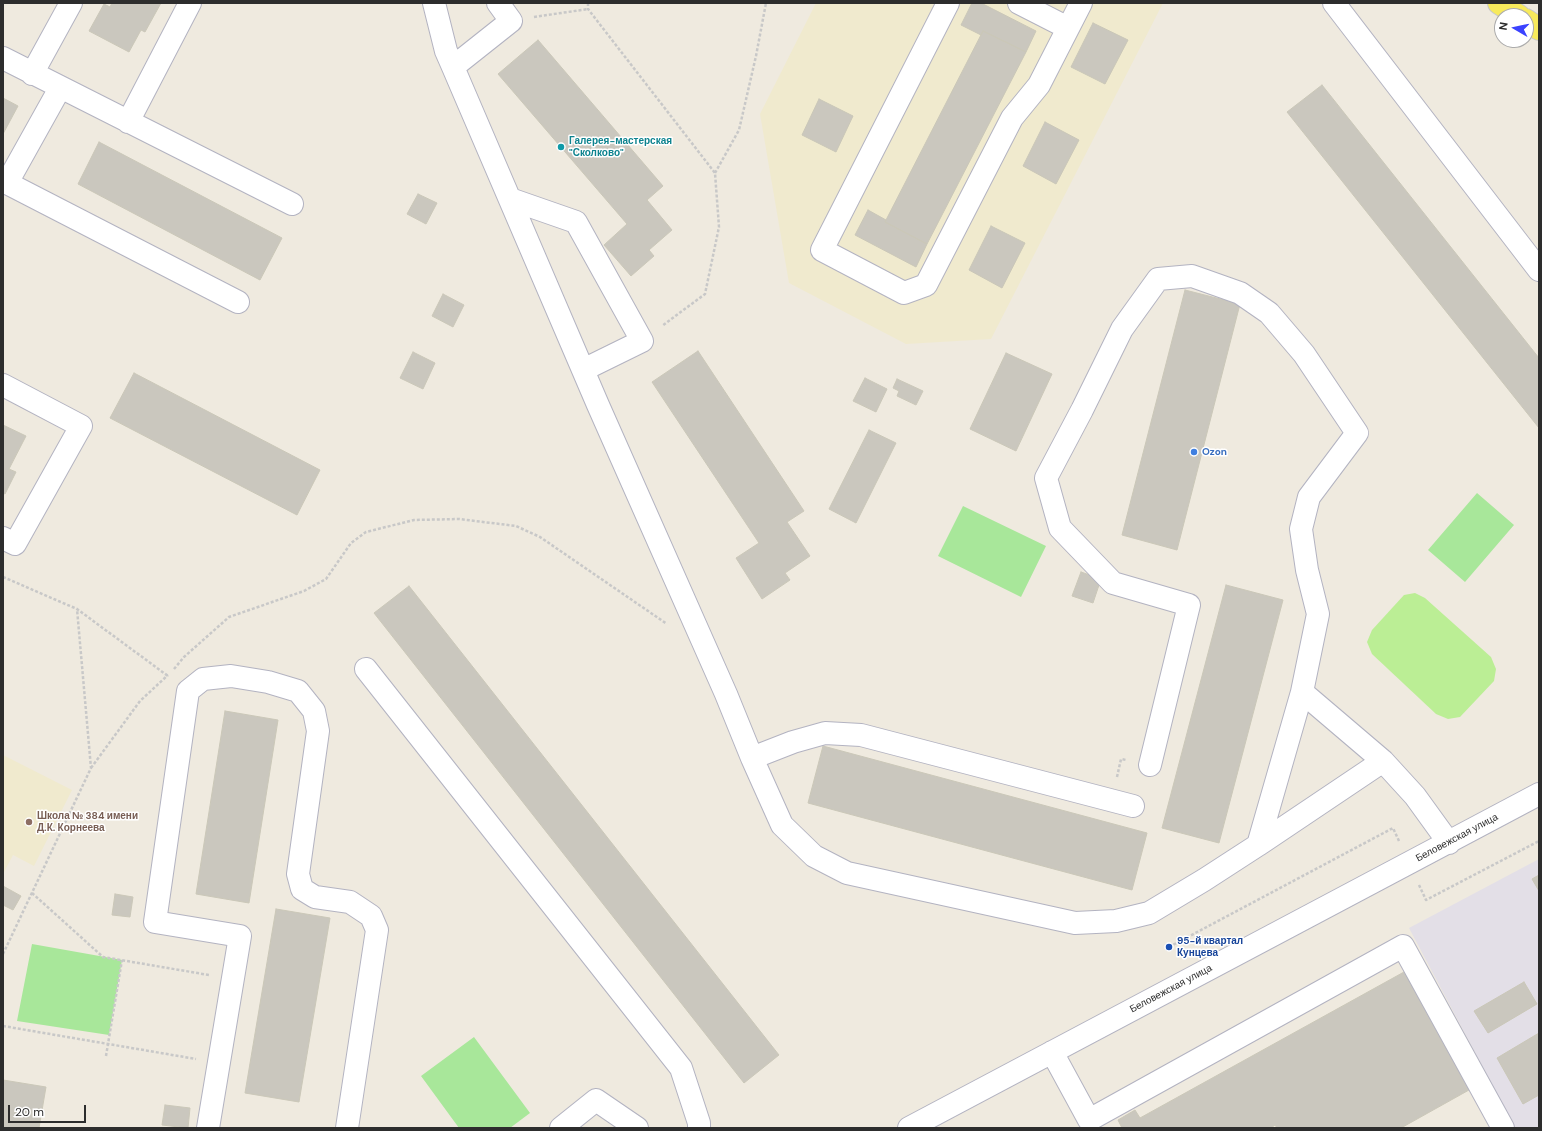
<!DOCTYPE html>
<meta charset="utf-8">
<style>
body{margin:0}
#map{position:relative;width:1542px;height:1131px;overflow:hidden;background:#efeadf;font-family:"DM Sans",sans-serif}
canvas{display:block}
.frame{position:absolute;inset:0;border:4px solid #2d2d2d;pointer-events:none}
.north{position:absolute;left:1494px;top:8px;width:40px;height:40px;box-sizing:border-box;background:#fff;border:1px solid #ababab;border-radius:50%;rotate:279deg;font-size:11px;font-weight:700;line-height:16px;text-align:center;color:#2d2d2d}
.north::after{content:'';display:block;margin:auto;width:14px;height:18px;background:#3b42ff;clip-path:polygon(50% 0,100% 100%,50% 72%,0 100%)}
.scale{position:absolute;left:8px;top:1105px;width:78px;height:18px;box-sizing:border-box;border:2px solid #2d2d2d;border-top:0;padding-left:5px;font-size:12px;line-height:14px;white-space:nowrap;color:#2d2d2d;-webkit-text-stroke:3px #fff;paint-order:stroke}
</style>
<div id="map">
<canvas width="1542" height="1131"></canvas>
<div class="frame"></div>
<div class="north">N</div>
<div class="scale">20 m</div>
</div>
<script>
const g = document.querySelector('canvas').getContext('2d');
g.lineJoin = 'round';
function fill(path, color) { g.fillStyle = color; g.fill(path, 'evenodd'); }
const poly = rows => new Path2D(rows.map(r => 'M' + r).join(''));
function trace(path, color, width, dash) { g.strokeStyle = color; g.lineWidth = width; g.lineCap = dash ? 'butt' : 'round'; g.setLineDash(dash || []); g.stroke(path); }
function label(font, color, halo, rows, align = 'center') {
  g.font = font + ' "DM Sans",sans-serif'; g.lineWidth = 3; g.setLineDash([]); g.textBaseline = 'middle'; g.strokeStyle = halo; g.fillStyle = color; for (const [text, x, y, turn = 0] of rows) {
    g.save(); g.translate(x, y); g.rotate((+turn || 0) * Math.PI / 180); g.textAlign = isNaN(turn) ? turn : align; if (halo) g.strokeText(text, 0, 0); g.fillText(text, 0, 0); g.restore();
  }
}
fill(poly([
 [1539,859,1539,1128,1515,1128,1409,928]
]), '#e3dfe7');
fill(poly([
 [816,3,1163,3,991,339,906,344,789,283,760,114],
 [3,755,72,790,34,866,13,855,3,874]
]), '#f0eace');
fill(poly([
 [1477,493,1514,525,1465,582,1428,550],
 [963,506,1046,546,1021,597,938,556],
 [32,944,122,960,109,1035,17,1021],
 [474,1037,530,1113,510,1128,459,1128,421,1076]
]), '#a8e79a');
fill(poly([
 [1415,593,1425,598,1491,657,1496,669,1494,681,1460,717,1448,719,1436,714,1372,654,1367,642,1372,630,1404,595]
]), '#bbee95');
const building = poly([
 [112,3,161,3,145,32,141,30,129,52,89,31,104,4,110,7,112,3],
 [972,3,981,3,1036,31,1026,52,983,31,981,35,961,25,972,3],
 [1093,23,1128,40,1105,84,1071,67,1093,23],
 [983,31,1026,52,927,244,885,222,983,31],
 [538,40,663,186,647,200,672,230,649,250,654,256,631,276,604,245,627,224,498,74,538,40],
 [1322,85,1539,358,1539,428,1287,112,1322,85],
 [3,98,18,106,3,134,3,98],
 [819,99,853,116,836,152,802,135,819,99],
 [1045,122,1079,140,1056,184,1023,166,1045,122],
 [99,142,282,238,260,280,78,184,99,142],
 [418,194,437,203,426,224,407,214,418,194],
 [868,210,886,220,885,222,927,244,916,267,855,235,868,210],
 [991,226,1025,243,1002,288,969,270,991,226],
 [1185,290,1240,304,1177,550,1122,535,1185,290],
 [443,294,464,305,453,327,432,316,443,294],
 [698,351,804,511,787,522,810,556,785,573,790,580,762,599,736,558,759,543,652,382,698,351],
 [413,352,435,363,423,389,400,378,413,352],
 [1006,353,1052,374,1016,451,970,429,1006,353],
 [134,373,320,470,297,515,110,418,134,373],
 [865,378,887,389,876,412,853,401,865,378],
 [897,379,923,391,916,405,897,396,899,391,893,388,897,379],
 [3,425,26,436,9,469,16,472,5,494,3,493,3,425],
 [869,430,896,443,856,523,829,509,869,430],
 [1081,572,1101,579,1093,603,1072,596,1081,572],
 [1226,585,1283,600,1219,843,1162,828,1226,585],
 [409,586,779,1055,744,1083,374,613,409,586],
 [225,711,278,720,249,903,196,894,225,711],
 [823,746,1147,833,1132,890,808,803,823,746],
 [1539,875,1539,891,1532,879,1539,875],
 [3,886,21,896,13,910,3,905,3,886],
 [115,894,133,897,130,917,112,915,115,894],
 [276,909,330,918,299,1102,245,1093,276,909],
 [1404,972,1469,1090,1401,1128,1277,1128,1275,1125,1271,1128,1122,1128,1118,1120,1135,1110,1140,1118,1404,972],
 [1524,982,1537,1004,1488,1033,1474,1011,1524,982],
 [1539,1033,1539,1095,1523,1104,1497,1058,1539,1033],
 [3,1080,46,1087,39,1128,3,1128,3,1080],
 [165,1105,190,1108,188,1128,162,1125,165,1105]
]);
fill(building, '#cac7be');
trace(building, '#cac7b8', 1);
const minor = poly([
 [434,3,446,51,453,67,598,405,726,694,752,758,782,825,814,856,847,873,1075,923,1116,921,1149,913,1204,880,1258,845,1302,692,1383,761,1415,796,1449,843],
 [948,3,822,250,904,293,926,285,1012,118,1039,85,1081,3],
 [1019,3,1068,28],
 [1334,3,1539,270],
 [3,58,292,204],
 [453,67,511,21,498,3],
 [32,74,71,3],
 [128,122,190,3],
 [3,181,238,302],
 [7,183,60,88],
 [510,199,576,222,642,341,583,370],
 [3,385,81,426,15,544,3,538],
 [366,669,681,1068,699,1123,699,1128],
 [752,758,793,742,825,733,861,735,1133,806],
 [1150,765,1189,605,1113,583,1060,528,1046,478,1082,410,1122,329,1158,279,1192,276,1240,293,1269,313,1304,354,1357,433,1309,497,1301,529,1307,570,1318,614,1302,692],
 [1258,845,1383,761],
 [1052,1052,1089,1120,1403,946,1503,1128],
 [208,1128,240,936,155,922,188,691,203,679,231,676,268,682,298,691,314,711,318,731,298,874,302,889,315,897,350,902,371,916,377,930,347,1128],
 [561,1128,596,1100,637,1128],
 [909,1128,1539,794]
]);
const major = poly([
 [1499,3,1519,16],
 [1526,20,1539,29]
]);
trace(minor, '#b3b3c1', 24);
trace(major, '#c8c8c8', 24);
trace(poly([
 [588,3,588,9,715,173,719,227,705,294,662,326],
 [534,17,588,9],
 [715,173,739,130,756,56,766,3],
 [3,577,77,609,168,676],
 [174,669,184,657,229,617,304,591,326,579,351,543,366,532,414,520,459,519,516,526,540,537,667,624],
 [91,768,140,701,168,675],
 [1117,777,1121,759,1126,760],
 [1419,885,1426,900,1539,841],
 [32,893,103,957,209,975],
 [1169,947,1393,828,1399,841],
 [3,954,91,768,77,609],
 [3,1026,196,1059],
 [106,1056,122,960]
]), '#c8c8c8', 2.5, [3, 2]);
trace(minor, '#fff', 22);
trace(major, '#f7ea5c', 22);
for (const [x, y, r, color] of [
 [561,147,4,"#0f9aa8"],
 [1194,452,4,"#3f7fe0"],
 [29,822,4,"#8d6e63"],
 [1169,947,4,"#1a4fb4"]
]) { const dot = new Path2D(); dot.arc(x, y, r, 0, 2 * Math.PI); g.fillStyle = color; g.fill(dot); trace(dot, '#fff', 1.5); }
label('bold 10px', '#0d838f', '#fff', [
 ["Галерея-мастерская",569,141],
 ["\"Сколково\"",569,153]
], 'left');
label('bold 10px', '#366cbe', '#fff', [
 ["Ozon",1202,452]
], 'left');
label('bold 10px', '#785e54', '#fff', [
 ["Школа № 384 имени",37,816],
 ["Д.К. Корнеева",37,828]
], 'left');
label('10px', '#2d2d2d', '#fff', [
 ["Беловежская улица",1457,838,-28],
 ["Беловежская улица",1171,989,-28]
]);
label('bold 10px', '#164399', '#fff', [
 ["95-й квартал",1177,941],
 ["Кунцева",1177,953]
], 'left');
</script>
